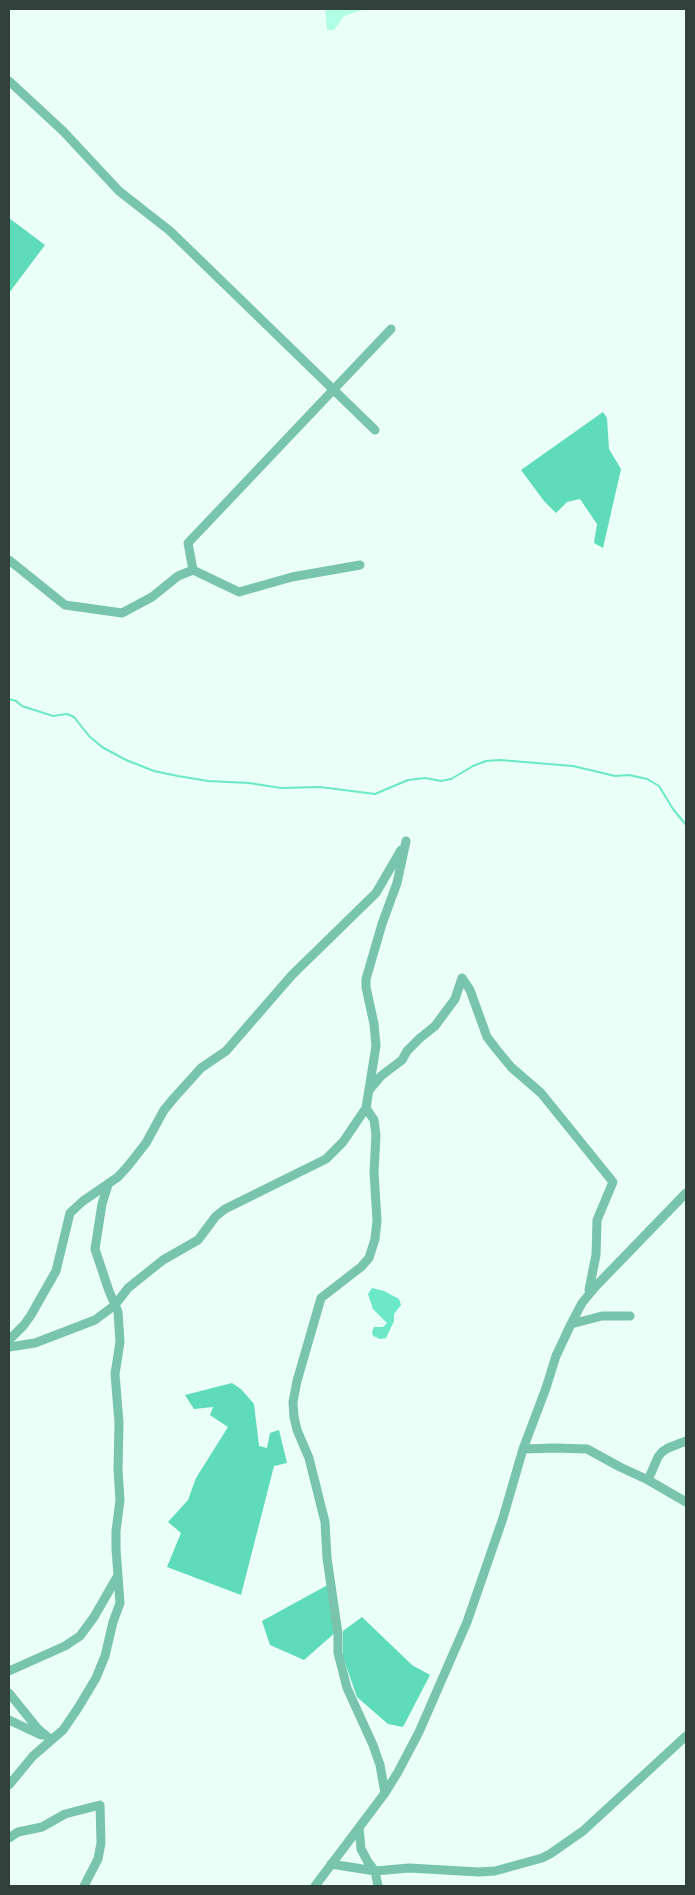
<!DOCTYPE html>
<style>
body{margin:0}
#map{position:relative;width:695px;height:1895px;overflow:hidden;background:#e9fff7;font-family:"Work Sans",sans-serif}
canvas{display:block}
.frame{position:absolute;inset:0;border:10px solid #31403b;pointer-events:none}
</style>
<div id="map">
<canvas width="695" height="1895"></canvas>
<div class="frame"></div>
</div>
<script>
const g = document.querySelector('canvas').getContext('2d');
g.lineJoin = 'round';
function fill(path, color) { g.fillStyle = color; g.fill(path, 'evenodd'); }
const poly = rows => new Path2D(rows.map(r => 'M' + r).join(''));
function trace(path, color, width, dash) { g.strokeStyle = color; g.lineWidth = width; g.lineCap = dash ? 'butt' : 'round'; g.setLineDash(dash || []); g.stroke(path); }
fill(poly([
 [325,9,364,9,344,16,334,30,327,30]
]), '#affee5');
fill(poly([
 [9,218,45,245,9,293],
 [603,412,607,418,609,449,621,469,603,548,594,543,597,524,580,499,567,502,556,513,544,501,521,470],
 [232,1383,241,1389,254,1404,259,1446,267,1448,270,1433,279,1430,287,1463,274,1466,241,1595,167,1567,181,1533,168,1522,188,1500,196,1478,228,1427,210,1415,213,1407,194,1409,185,1395],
 [333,1582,337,1631,304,1660,270,1645,262,1621],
 [362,1617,412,1665,430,1675,403,1727,388,1724,357,1697,343,1657,343,1631]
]), '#5edcba');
fill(poly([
 [372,1288,384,1291,399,1299,401,1305,394,1314,394,1321,386,1338,380,1339,373,1336,372,1332,374,1327,383,1327,387,1323,373,1309,368,1294]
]), '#6be8c6');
trace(poly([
 [9,699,16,701,22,706,53,716,67,714,74,717,89,736,102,747,126,760,154,771,178,776,208,781,249,783,281,788,320,787,375,794,408,780,425,778,441,781,451,779,473,766,486,761,500,760,573,766,615,776,629,775,647,779,659,786,673,809,686,825]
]), '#6be8c6', 2);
trace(poly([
 [9,81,63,131,119,191,170,231,375,430],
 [9,560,65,605,122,613,152,597,178,576,193,570,239,592,292,577,360,565],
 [193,570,188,543,391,329],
 [462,978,470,990,487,1037,497,1050,511,1067,541,1093,613,1182,597,1220,596,1255,589,1290],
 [370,1089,381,1076,402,1060,407,1051,420,1038,435,1026,455,999,462,978],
 [366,1108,374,1120,376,1135,374,1172,377,1221,375,1239,369,1258,361,1267,321,1298,297,1381,293,1402,294,1417,297,1430,309,1458,325,1522,327,1558,338,1634,338,1653,347,1688,373,1745,380,1765,385,1793],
 [571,1324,602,1316,630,1316],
 [9,1340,24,1325,31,1315,56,1271,70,1213,83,1201,118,1177,128,1166,146,1143,164,1110,174,1098,201,1068,226,1051,292,975,376,893,401,850],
 [9,1347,35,1343,95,1320,115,1305,128,1288,163,1260,198,1240,216,1216,225,1209,326,1159,343,1142,366,1108,376,1046,374,1024,366,987,366,979,382,924,397,883,406,841],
 [523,1449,555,1448,587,1449,620,1467,648,1480,686,1502],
 [648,1480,658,1457,662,1452,668,1448,686,1441],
 [9,1671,65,1646,80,1636,94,1617,117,1577],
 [9,1693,38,1729,50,1739],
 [9,1720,41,1735],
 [9,1785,33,1756,63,1730,78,1708,96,1678,105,1656,113,1622,120,1603,116,1549,116,1531,120,1500,118,1470,119,1423,115,1374,120,1342,118,1312,109,1291,95,1249,102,1204,108,1185],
 [359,1828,361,1849,368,1862,375,1871,378,1886],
 [9,1838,18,1832,42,1827,65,1814,100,1805,101,1843,98,1859,84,1886],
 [331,1864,375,1871,409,1868,479,1872,495,1871,542,1858,550,1854,583,1831,686,1736],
 [315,1886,385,1793,398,1772,419,1732,467,1622,503,1518,523,1449,546,1388,556,1356,571,1324,582,1303,596,1286,686,1193]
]), '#79c4ad', 9);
</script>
